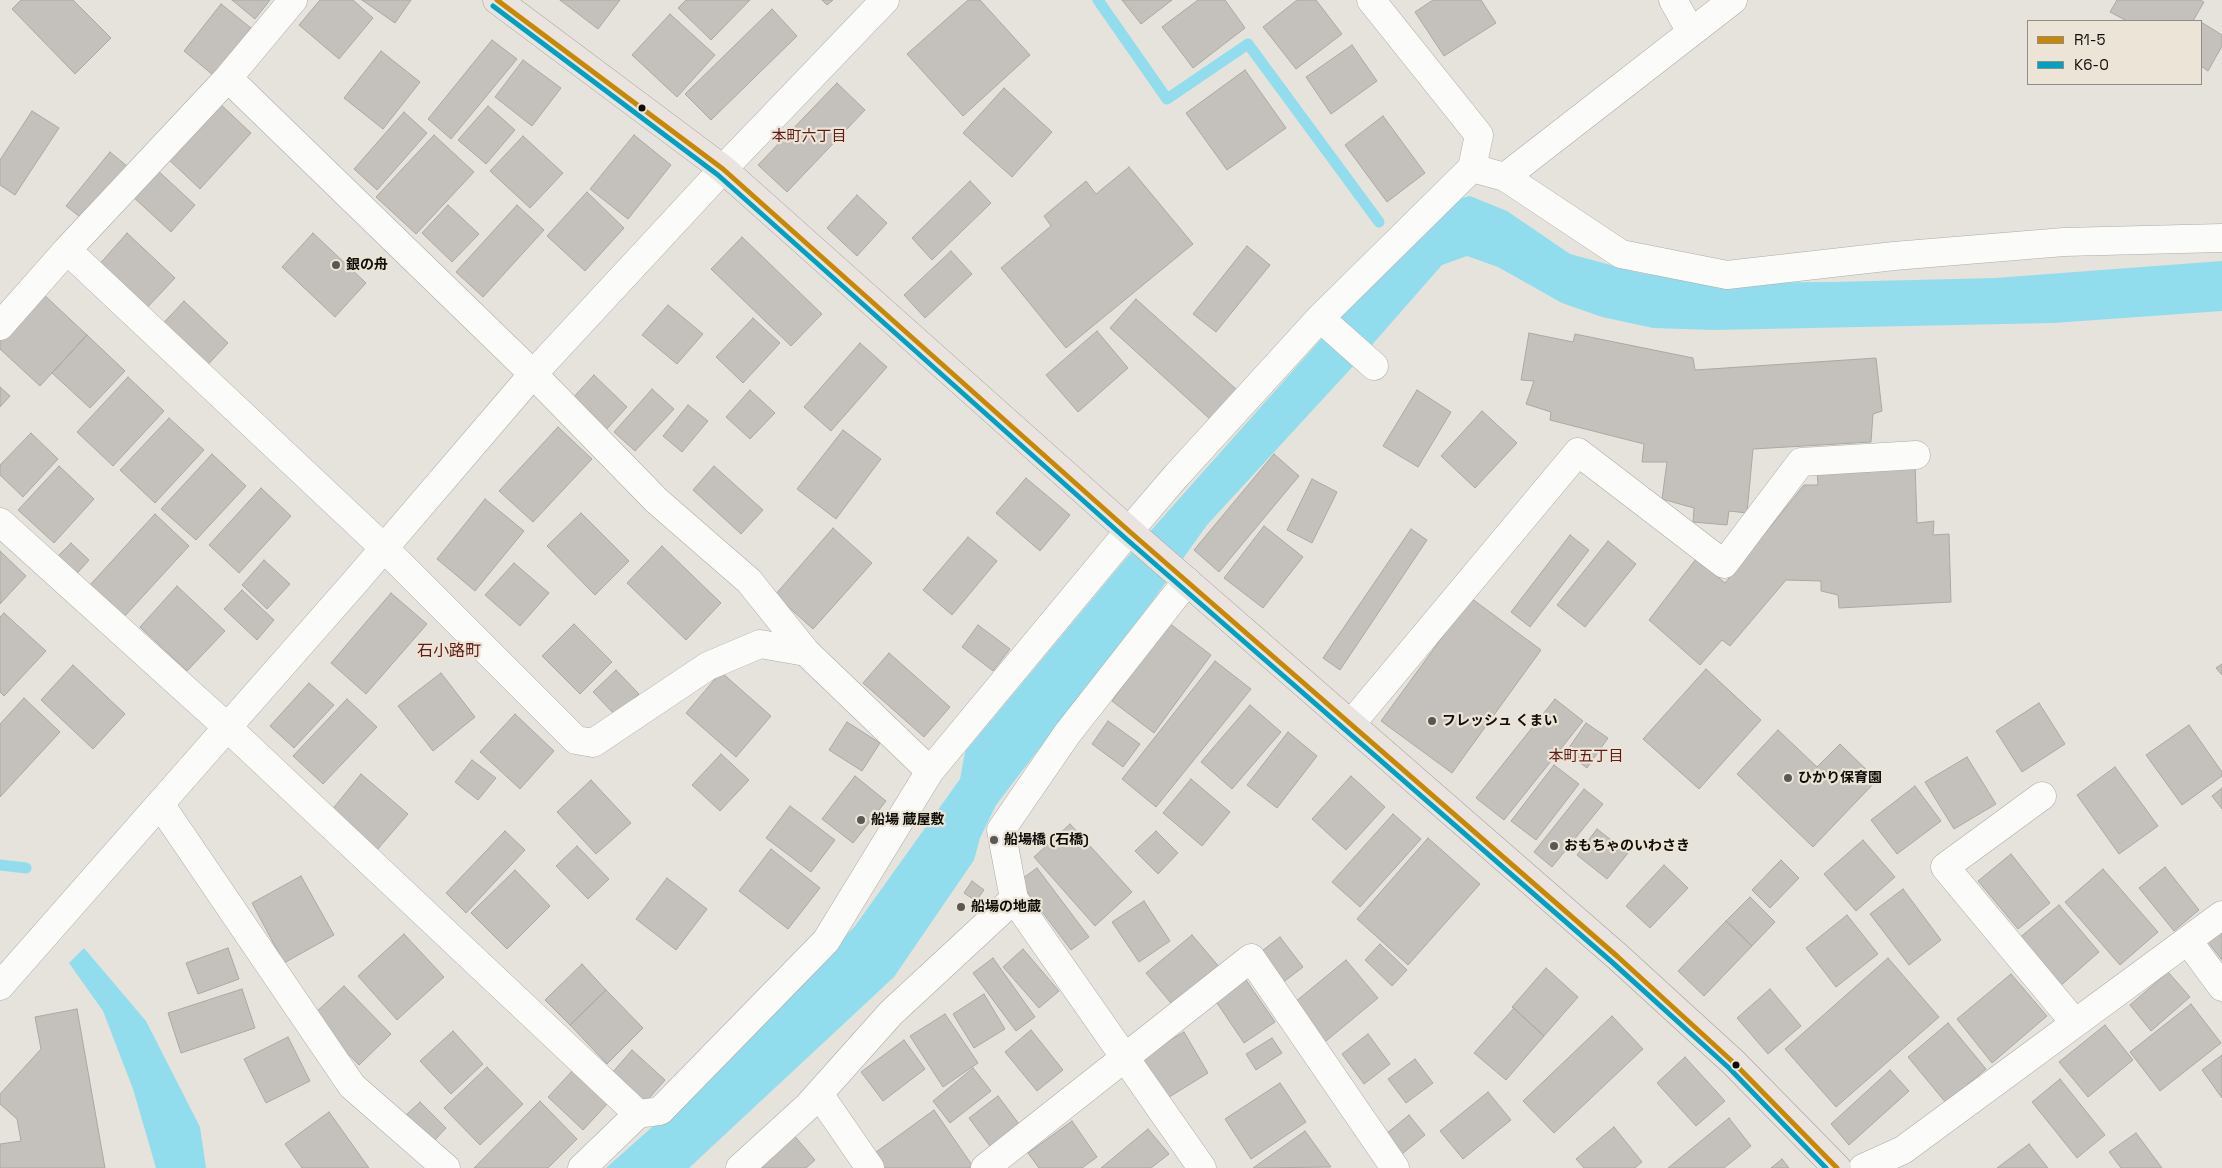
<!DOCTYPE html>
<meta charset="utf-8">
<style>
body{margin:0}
#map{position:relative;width:2222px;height:1168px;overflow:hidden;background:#e6e3dc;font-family:"Space Grotesk",sans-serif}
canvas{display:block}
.legend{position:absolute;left:2027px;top:20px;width:175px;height:65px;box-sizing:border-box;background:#ebe4d7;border:1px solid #938e85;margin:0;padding:6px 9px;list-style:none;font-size:15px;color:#0f0d09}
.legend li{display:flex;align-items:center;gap:10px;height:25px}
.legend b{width:25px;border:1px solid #938e85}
</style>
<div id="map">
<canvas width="2222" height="1168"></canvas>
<ul class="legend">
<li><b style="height:6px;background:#c98702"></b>R1-5</li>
<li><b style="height:6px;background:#01a1c4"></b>K6-0</li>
</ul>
</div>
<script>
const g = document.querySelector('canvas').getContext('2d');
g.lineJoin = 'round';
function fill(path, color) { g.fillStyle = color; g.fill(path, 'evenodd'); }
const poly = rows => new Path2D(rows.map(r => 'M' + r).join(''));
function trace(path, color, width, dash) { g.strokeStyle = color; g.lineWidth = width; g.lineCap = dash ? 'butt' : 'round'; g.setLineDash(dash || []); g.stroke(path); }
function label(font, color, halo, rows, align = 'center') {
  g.font = font + ' "Space Grotesk","Noto Sans JP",sans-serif'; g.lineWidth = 4.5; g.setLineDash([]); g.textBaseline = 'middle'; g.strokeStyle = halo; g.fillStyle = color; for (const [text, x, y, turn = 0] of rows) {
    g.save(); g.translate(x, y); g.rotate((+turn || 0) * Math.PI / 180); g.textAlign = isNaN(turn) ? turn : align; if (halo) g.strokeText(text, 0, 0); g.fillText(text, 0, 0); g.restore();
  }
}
fill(poly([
 [1470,196,1507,211,1570,254,1640,273,1704,283,1831,282,1995,278,2222,261,2222,311,2054,323,1714,330,1653,328,1602,317,1562,303,1498,267,1467,256,1442,265,1356,363,1207,525,1154,599,996,805,980,838,974,860,894,977,689,1168,606,1168,722,1065,855,926,960,779,965,752,1123,562,1442,203],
 [84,948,146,1021,200,1127,206,1168,156,1168,133,1089,103,1011,69,963]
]), '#91ddee');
trace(poly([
 [1098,0,1167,99,1248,44,1379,222],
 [0,865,26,868]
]), '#91ddee', 11);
const building = poly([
 [21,0,73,0,111,38,75,74,12,9,21,0],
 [232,0,270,0,255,19,232,0],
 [320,0,353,0,373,18,339,59,299,25,320,0],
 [362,0,411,0,395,23,362,0],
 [560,0,620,0,598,29,560,0],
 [686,0,750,0,711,40,678,8,686,0],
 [822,0,833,0,827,5,822,0],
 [968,0,980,0,1030,55,963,116,907,54,968,0],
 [1122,0,1172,0,1141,24,1122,0],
 [1198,0,1225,0,1245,28,1193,68,1162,27,1198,0],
 [1297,0,1316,0,1342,34,1296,69,1263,27,1297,0],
 [1433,0,1481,0,1496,23,1444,56,1415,12,1433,0],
 [2117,0,2200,0,2204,2,2193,21,2127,21,2110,12,2117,0],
 [221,4,251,28,213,75,184,51,221,4],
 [772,9,797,36,711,120,685,94,772,9],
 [670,14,715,55,677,97,632,55,670,14],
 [2201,22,2222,35,2222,46,2208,71,2201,66,2201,22],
 [492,40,517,59,451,139,428,119,492,40],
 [1352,45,1377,81,1331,114,1306,77,1352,45],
 [381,51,420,82,383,129,344,98,381,51],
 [523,60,561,88,532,126,495,97,523,60],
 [1245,70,1286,128,1227,170,1186,113,1245,70],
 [837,83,865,110,787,192,758,165,837,83],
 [1004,88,1052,132,1012,177,963,133,1004,88],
 [217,101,251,133,200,189,166,157,217,101],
 [488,106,515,130,486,164,458,140,488,106],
 [32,111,59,128,15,195,0,185,0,160,32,111],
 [404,112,427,133,377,190,354,169,404,112],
 [1383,116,1425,173,1387,202,1345,145,1383,116],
 [434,135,474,172,416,234,376,197,434,135],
 [634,135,671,165,628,219,590,189,634,135],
 [523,136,563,173,530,208,490,171,523,136],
 [110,152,128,167,84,220,66,206,110,152],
 [1129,167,1193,244,1066,348,1001,268,1051,226,1044,216,1086,181,1096,194,1129,167],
 [155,168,195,205,171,232,131,195,155,168],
 [970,181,991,203,932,260,912,238,970,181],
 [587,192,624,228,585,271,547,236,587,192],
 [857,195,887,223,857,256,827,228,857,195],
 [448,205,479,234,452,262,422,233,448,205],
 [517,205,544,230,483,297,456,272,517,205],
 [127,233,175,278,144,311,97,267,127,233],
 [313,233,366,283,335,317,282,267,313,233],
 [742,237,822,314,791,346,711,269,742,237],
 [1247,246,1270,265,1216,332,1193,314,1247,246],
 [951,251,972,274,925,318,904,295,951,251],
 [41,292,87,335,40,386,0,349,0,337,41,292],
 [1136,299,1237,390,1211,420,1110,328,1136,299],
 [184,301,228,343,201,372,156,331,184,301],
 [668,305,703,334,677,364,642,335,668,305],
 [753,318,780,343,743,383,716,357,753,318],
 [1097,331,1128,368,1078,412,1046,375,1097,331],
 [1529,333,1573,342,1575,334,1693,358,1695,370,1876,358,1882,411,1873,414,1871,442,1753,449,1747,513,1729,511,1727,525,1693,522,1694,508,1662,499,1667,462,1642,462,1644,444,1550,420,1551,412,1526,404,1534,381,1521,380,1529,333],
 [87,335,125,371,90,408,52,373,87,335],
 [860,343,887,367,831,431,804,407,860,343],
 [594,375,627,407,604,432,570,401,594,375],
 [128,377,164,411,113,466,77,432,128,377],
 [0,387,10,396,0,407,0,387],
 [652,389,674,409,635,451,614,432,652,389],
 [750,390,775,413,750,439,726,417,750,390],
 [1417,390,1451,412,1418,467,1383,446,1417,390],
 [688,405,708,421,682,452,663,436,688,405],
 [1482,411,1517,443,1475,488,1441,456,1482,411],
 [169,418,204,450,155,503,120,470,169,418],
 [558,427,592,459,533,522,499,491,558,427],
 [843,430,881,459,836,519,797,489,843,430],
 [31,433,58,459,23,497,0,475,0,465,31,433],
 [212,454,246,486,196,540,161,509,212,454],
 [1274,454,1299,476,1219,572,1194,550,1274,454],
 [1915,464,1917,523,1934,521,1933,535,1949,534,1951,602,1839,608,1838,595,1821,591,1821,581,1786,580,1730,646,1722,640,1700,665,1649,620,1696,559,1725,583,1804,485,1818,485,1817,470,1915,464],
 [59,466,94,499,54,543,18,510,59,466],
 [714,466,763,510,741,534,693,490,714,466],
 [1026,478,1070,515,1040,551,996,513,1026,478],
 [1312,479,1337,492,1312,543,1287,530,1312,479],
 [261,488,291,516,239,573,209,545,261,488],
 [485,499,524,531,475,591,437,559,485,499],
 [581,513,629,561,595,595,547,546,581,513],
 [155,514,189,546,123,618,89,586,155,514],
 [1264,526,1303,557,1263,608,1224,578,1264,526],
 [833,528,872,563,813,629,775,595,833,528],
 [1411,529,1427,540,1340,670,1323,658,1411,529],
 [1570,535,1589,550,1530,627,1511,612,1570,535],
 [968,537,997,561,952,615,923,590,968,537],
 [1608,541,1636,564,1585,627,1557,605,1608,541],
 [71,543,89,560,73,578,54,560,71,543],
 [662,546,721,603,686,640,627,583,662,546],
 [0,551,26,576,0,604,0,551],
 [264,560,290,584,267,609,242,585,264,560],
 [514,563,549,593,520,626,485,595,514,563],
 [177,586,225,631,187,671,140,627,177,586],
 [242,590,274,620,257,640,224,609,242,590],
 [391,593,427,624,366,694,331,663,391,593],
 [1471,598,1541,650,1452,773,1381,721,1471,598],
 [4,613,46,651,4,696,0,692,0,617,4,613],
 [1169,623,1211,655,1154,733,1112,701,1169,623],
 [574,624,612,662,580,694,542,656,574,624],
 [978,625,1010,649,993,671,962,647,978,625],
 [889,653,950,707,924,737,863,683,889,653],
 [1215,661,1251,689,1156,807,1122,779,1215,661],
 [2222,664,2222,675,2216,668,2222,664],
 [73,665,125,714,93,749,41,700,73,665],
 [1706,669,1761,720,1699,789,1643,739,1706,669],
 [616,670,639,694,616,716,593,692,616,670],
 [721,672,771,716,736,757,686,713,721,672],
 [441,673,475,717,433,751,398,706,441,673],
 [309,683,334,705,294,748,270,726,309,683],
 [24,698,60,732,0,797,0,724,24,698],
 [347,699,377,727,323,784,293,756,347,699],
 [1555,699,1583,721,1504,820,1476,798,1555,699],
 [2039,703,2065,744,2022,772,1996,731,2039,703],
 [1250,705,1281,732,1232,789,1201,762,1250,705],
 [515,714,554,751,520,789,480,752,515,714],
 [1108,721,1140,744,1123,767,1092,744,1108,721],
 [847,722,880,743,862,771,829,750,847,722],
 [1586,723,1608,738,1587,768,1566,752,1586,723],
 [2189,725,2222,772,2222,776,2182,805,2146,755,2189,725],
 [1778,730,1817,767,1840,744,1877,780,1813,847,1737,774,1778,730],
 [1288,732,1317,756,1277,808,1247,785,1288,732],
 [721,754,749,780,720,811,692,785,721,754],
 [1967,757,1996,804,1954,829,1925,782,1967,757],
 [472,760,496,778,478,800,455,782,472,760],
 [1554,765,1579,784,1536,840,1511,821,1554,765],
 [2115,767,2158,826,2119,854,2077,795,2115,767],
 [361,774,408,814,377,850,331,811,361,774],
 [855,776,886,801,853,843,822,819,855,776],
 [1351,776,1385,807,1346,850,1312,819,1351,776],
 [1191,779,1230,812,1202,846,1163,813,1191,779],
 [591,780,631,823,596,854,557,812,591,780],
 [1915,786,1941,821,1897,854,1871,820,1915,786],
 [2222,788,2222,809,2212,796,2222,788],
 [1584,789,1603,804,1552,867,1534,852,1584,789],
 [790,806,835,840,811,872,766,838,790,806],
 [1393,814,1421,839,1360,907,1332,882,1393,814],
 [1070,824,1132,892,1095,926,1034,857,1070,824],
 [1597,829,1628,853,1607,879,1577,855,1597,829],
 [505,831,525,850,466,913,446,893,505,831],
 [1156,831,1178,853,1158,874,1135,851,1156,831],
 [1428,838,1480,884,1408,965,1357,919,1428,838],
 [1863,840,1895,877,1856,911,1824,874,1863,840],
 [577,846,609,879,588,899,556,866,577,846],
 [771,849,820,888,788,929,739,891,771,849],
 [2011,854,2050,903,2018,929,1978,881,2011,854],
 [1781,860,1799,878,1770,908,1752,890,1781,860],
 [1664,865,1688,888,1650,928,1626,906,1664,865],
 [2165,867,2199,910,2174,931,2139,888,2165,867],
 [1037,868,1089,937,1071,950,1019,881,1037,868],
 [2103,869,2158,932,2120,965,2065,902,2103,869],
 [515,870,550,906,507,949,471,913,515,870],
 [301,876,334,935,284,963,252,903,301,876],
 [667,878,707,909,676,950,636,919,667,878],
 [972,881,984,890,976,901,964,893,972,881],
 [1903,889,1941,940,1909,965,1870,914,1903,889],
 [1750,897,1775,922,1752,946,1726,921,1750,897],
 [1144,901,1170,941,1139,962,1112,922,1144,901],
 [2059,905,2099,952,2059,987,2018,939,2059,905],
 [1847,915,1878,954,1836,987,1806,948,1847,915],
 [1726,921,1752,946,1704,996,1678,971,1726,921],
 [2222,925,2222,960,2205,938,2222,925],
 [404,934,444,977,397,1020,358,976,404,934],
 [1192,935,1221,969,1175,1008,1146,973,1192,935],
 [1280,937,1303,967,1281,984,1258,954,1280,937],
 [1380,944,1407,970,1392,986,1365,960,1380,944],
 [228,948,239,979,198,994,186,963,228,948],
 [1023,949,1059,991,1039,1008,1003,967,1023,949],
 [993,958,1035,1017,1016,1031,973,973,993,958],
 [1888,958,1939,1017,1836,1107,1785,1049,1888,958],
 [1346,960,1378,998,1320,1046,1289,1007,1346,960],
 [582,964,606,990,570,1025,545,1000,582,964],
 [1546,968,1578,997,1544,1036,1512,1007,1546,968],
 [2168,972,2190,997,2151,1031,2130,1005,2168,972],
 [2011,974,2047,1016,1992,1063,1957,1019,2011,974],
 [1246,980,1275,1022,1244,1043,1215,1000,1246,980],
 [344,986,391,1034,359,1065,312,1016,344,986],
 [242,989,255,1028,181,1053,168,1013,242,989],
 [1770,989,1801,1026,1768,1054,1737,1018,1770,989],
 [606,990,643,1028,607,1064,570,1025,606,990],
 [984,994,1005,1029,974,1048,953,1014,984,994],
 [2191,1004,2221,1043,2160,1091,2130,1052,2191,1004],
 [1514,1008,1544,1036,1506,1080,1474,1053,1514,1008],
 [77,1009,105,1168,0,1168,0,1144,21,1141,17,1119,0,1104,0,1094,41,1049,35,1017,77,1009],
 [945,1014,978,1063,943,1087,910,1036,945,1014],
 [1612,1016,1643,1049,1554,1133,1523,1101,1612,1016],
 [1948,1023,1986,1069,1946,1103,1908,1057,1948,1023],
 [2105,1025,2133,1060,2088,1097,2059,1062,2105,1025],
 [1031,1030,1063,1070,1037,1091,1005,1052,1031,1030],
 [453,1031,483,1064,451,1094,420,1061,453,1031],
 [1184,1032,1208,1073,1166,1099,1140,1058,1184,1032],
 [1368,1034,1390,1064,1364,1084,1342,1054,1368,1034],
 [288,1037,310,1081,266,1103,244,1059,288,1037],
 [1272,1038,1282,1053,1256,1070,1246,1054,1272,1038],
 [904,1040,925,1069,883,1101,861,1072,904,1040],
 [632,1050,665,1080,644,1104,611,1074,632,1050],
 [2222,1055,2222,1098,2202,1070,2222,1055],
 [1685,1057,1725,1101,1696,1126,1657,1083,1685,1057],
 [1415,1059,1433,1083,1406,1103,1388,1079,1415,1059],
 [487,1067,523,1104,480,1145,444,1108,487,1067],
 [575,1068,609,1102,583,1130,548,1097,575,1068],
 [973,1068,991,1091,950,1123,933,1101,973,1068],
 [1890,1070,1909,1091,1849,1145,1831,1124,1890,1070],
 [2060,1079,2105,1135,2077,1158,2032,1102,2060,1079],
 [1280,1083,1306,1122,1251,1159,1225,1119,1280,1083],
 [1488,1092,1511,1120,1463,1159,1440,1131,1488,1092],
 [998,1096,1022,1128,993,1150,969,1118,998,1096],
 [540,1101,577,1139,548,1168,474,1168,540,1101],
 [420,1102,446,1128,432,1143,405,1116,420,1102],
 [934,1110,972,1165,969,1168,881,1168,872,1155,934,1110],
 [329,1112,369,1168,302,1168,285,1144,329,1112],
 [1409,1115,1425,1135,1402,1154,1386,1134,1409,1115],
 [1729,1118,1751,1146,1724,1168,1668,1168,1729,1118],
 [1072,1121,1097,1157,1082,1168,1039,1168,1028,1153,1072,1121],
 [1614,1127,1642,1162,1635,1168,1584,1168,1576,1159,1614,1127],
 [1148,1129,1169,1154,1151,1168,1101,1168,1148,1129],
 [1305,1131,1331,1167,1253,1168,1305,1131],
 [792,1133,815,1160,806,1168,752,1168,792,1133],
 [2136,1133,2162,1168,2121,1168,2109,1152,2136,1133],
 [2029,1144,2048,1168,1997,1168,2029,1144],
 [1782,1159,1789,1168,1771,1168,1782,1159]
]);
fill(building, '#c4c1bc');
trace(building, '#aba8a3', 1);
const minor = poly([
 [1371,0,1479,135,1472,168],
 [1673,0,1691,32],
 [228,78,533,374,657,501,749,581,806,652,930,771],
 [1505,177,1733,0],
 [67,250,384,548,576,740,593,743,708,666,760,644,806,652],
 [1320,318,1374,366],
 [0,326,67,250,228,78,293,0],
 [0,522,227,727,638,1114],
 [1187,581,1067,734,1001,830,1014,899,1202,1168],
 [1351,724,1578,452,1724,564,1801,462,1916,455],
 [2042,796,1945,867,2075,1023],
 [160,804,352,1086,446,1168],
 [2188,941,2222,987],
 [0,986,355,582,533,374,723,169,885,0],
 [819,1094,870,1168],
 [582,1168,638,1114,660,1111,826,941,930,771,1129,531,1176,476,1320,318,1472,168,1505,177,1621,254,1727,275,1894,256,2064,242,2222,238],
 [740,1168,808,1106,891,1013,1014,899],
 [985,1168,1251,958,1395,1168],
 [1863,1168,1903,1150,2222,915]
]);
const major = poly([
 [497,0,723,169,1129,531,1618,957,1734,1063,1837,1168]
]);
trace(minor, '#adaba6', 29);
trace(major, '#a89b94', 29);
trace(minor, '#fbfbfa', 28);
trace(major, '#eae4e0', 28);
trace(poly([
 [497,0,723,169,1129,531,1618,957,1734,1063,1837,1168]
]), '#c98702', 5);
trace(poly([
 [493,6,718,175,1124,537,1613,963,1729,1068,1826,1168]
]), '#01a1c4', 5);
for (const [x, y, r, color] of [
 [642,108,4.5,"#0f0d09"],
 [336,265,5,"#5a5853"],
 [1432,721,5,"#5a5853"],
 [1788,778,5,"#5a5853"],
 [861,820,5,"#5a5853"],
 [994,840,5,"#5a5853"],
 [1554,846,5,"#5a5853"],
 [961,907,5,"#5a5853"],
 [1736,1065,4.5,"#0f0d09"]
]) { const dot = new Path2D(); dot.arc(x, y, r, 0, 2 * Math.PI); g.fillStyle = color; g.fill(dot); trace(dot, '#ebe4d7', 2); }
label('bold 14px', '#0f0d09', '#ebe4d7', [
 ["銀の舟",346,265],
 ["フレッシュ くまい",1442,721],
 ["ひかり保育園",1798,778],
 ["船場 蔵屋敷",871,820],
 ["船場橋 (石橋)",1004,840],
 ["おもちゃのいわさき",1564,846],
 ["船場の地蔵",971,907]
], 'left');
label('15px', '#5f1b16', '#ebe4d7', [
 ["本町六丁目",809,137],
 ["本町五丁目",1586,757]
]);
label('16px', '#5f1b16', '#ebe4d7', [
 ["石小路町",449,652]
]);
</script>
